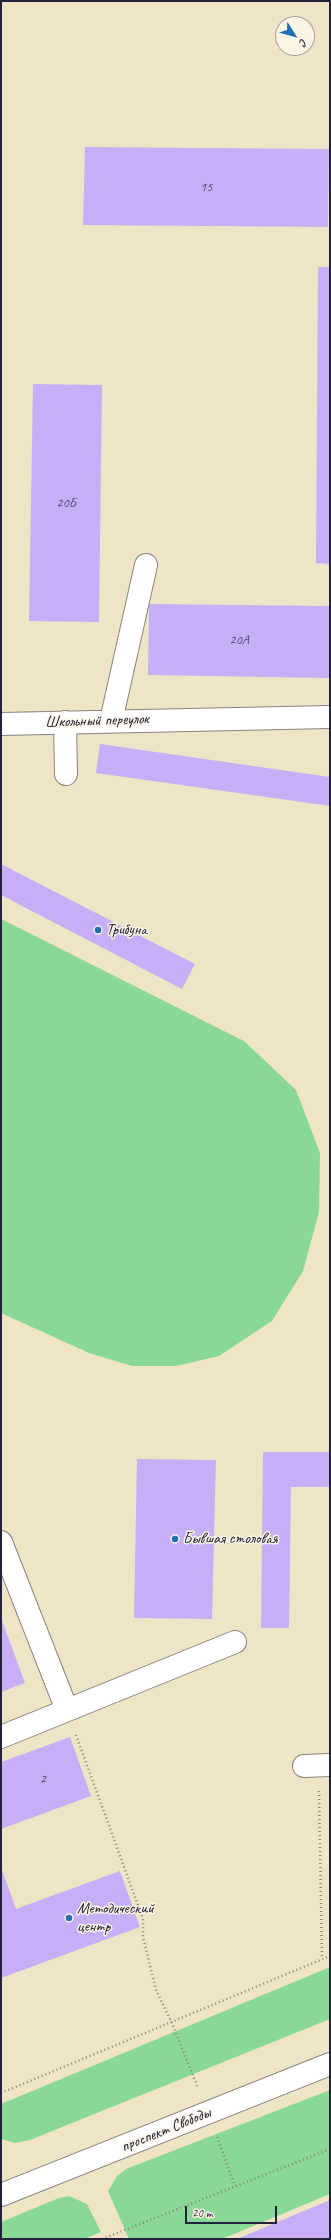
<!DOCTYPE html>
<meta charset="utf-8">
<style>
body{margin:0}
#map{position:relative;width:331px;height:2240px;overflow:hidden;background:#efe5c6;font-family:Caveat,sans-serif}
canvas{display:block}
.frame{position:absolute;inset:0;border:2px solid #22223b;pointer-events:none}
.north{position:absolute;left:275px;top:16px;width:40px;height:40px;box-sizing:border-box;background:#fcf5e5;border:1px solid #a5a1a1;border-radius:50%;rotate:127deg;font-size:11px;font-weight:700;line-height:16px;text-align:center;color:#22223b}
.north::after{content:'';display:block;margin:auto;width:14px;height:18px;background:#1f6fb2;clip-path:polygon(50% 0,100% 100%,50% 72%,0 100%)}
.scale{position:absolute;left:185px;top:2206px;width:92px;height:18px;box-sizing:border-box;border:2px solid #22223b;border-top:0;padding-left:5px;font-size:12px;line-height:14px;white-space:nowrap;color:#22223b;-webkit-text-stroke:3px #fcf5e5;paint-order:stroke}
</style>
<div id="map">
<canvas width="331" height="2240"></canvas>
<div class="frame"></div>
<div class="north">С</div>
<div class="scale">20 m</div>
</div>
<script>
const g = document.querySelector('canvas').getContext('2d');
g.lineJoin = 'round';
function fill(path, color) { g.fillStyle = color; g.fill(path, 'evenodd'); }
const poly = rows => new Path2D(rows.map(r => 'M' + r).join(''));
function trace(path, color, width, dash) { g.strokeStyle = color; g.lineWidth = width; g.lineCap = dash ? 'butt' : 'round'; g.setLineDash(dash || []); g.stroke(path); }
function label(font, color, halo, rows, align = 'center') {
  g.font = font + ' Caveat,sans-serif'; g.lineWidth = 3; g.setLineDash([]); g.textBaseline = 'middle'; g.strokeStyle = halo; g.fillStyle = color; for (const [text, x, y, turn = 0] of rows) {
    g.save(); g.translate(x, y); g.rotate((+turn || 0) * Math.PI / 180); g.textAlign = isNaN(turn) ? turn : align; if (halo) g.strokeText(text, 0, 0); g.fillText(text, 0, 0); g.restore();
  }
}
fill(poly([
 [1,919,244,1041,296,1090,320,1153,319,1212,303,1271,272,1321,219,1356,176,1366,132,1366,89,1353,1,1313],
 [330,1967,330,2019,30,2140,15,2143,1,2139,1,2104],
 [330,2090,330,2194,222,2239,129,2239,108,2191,117,2176,126,2169],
 [69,2196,87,2204,101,2232,84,2239,1,2239,1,2222,59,2198]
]), '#8ad896');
fill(poly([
 [85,147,329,149,328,227,83,225],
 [318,267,330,267,330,564,316,563],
 [33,384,102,385,99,622,29,621],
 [149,604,330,606,330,678,148,675],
 [100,744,330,777,330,806,96,773],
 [1,864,195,964,182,989,1,895],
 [263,1452,330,1452,330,1487,291,1487,289,1628,261,1628],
 [137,1459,216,1460,212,1619,134,1618],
 [1,1618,25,1683,1,1692],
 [70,1737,91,1796,1,1829,1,1762],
 [1,1867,16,1909,120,1871,140,1927,1,1978],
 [330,2200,330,2239,237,2239]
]), '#c6aff7');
const minor = poly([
 [111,721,146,565],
 [65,722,66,774],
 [1,724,330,717],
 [1,1542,67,1710],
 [1,1737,235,1642],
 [304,1766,330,1765],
 [1,2195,330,2064]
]);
trace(minor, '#888480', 24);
trace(poly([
 [76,1735,143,1919,143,1937,156,1990,171,2021,198,2088],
 [319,1791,322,1959],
 [1,2093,330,1956],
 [217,2137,235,2186],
 [102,2239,330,2149]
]), '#888480', 2.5, [1, 3]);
trace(minor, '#fff', 22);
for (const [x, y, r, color] of [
 [98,930,4,"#1f6fb2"],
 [175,1539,4,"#1f6fb2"],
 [69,1918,4,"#1f6fb2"]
]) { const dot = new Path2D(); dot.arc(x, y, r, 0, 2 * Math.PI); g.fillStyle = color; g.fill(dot); trace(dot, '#fcf5e5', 1.5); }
label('14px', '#4b456a', null, [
 ["15",206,187],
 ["20Б",66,503],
 ["20А",239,640],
 ["2",43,1779]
]);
label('16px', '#22223b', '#fcf5e5', [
 ["Школьный переулок",97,721,-2],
 ["проспект Свободы",166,2130,-22]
]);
label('16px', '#22223b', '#fcf5e5', [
 ["Трибуна",106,930],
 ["Бывшая столовая",183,1539],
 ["Методический",77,1909],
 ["центр",77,1927]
], 'left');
</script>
